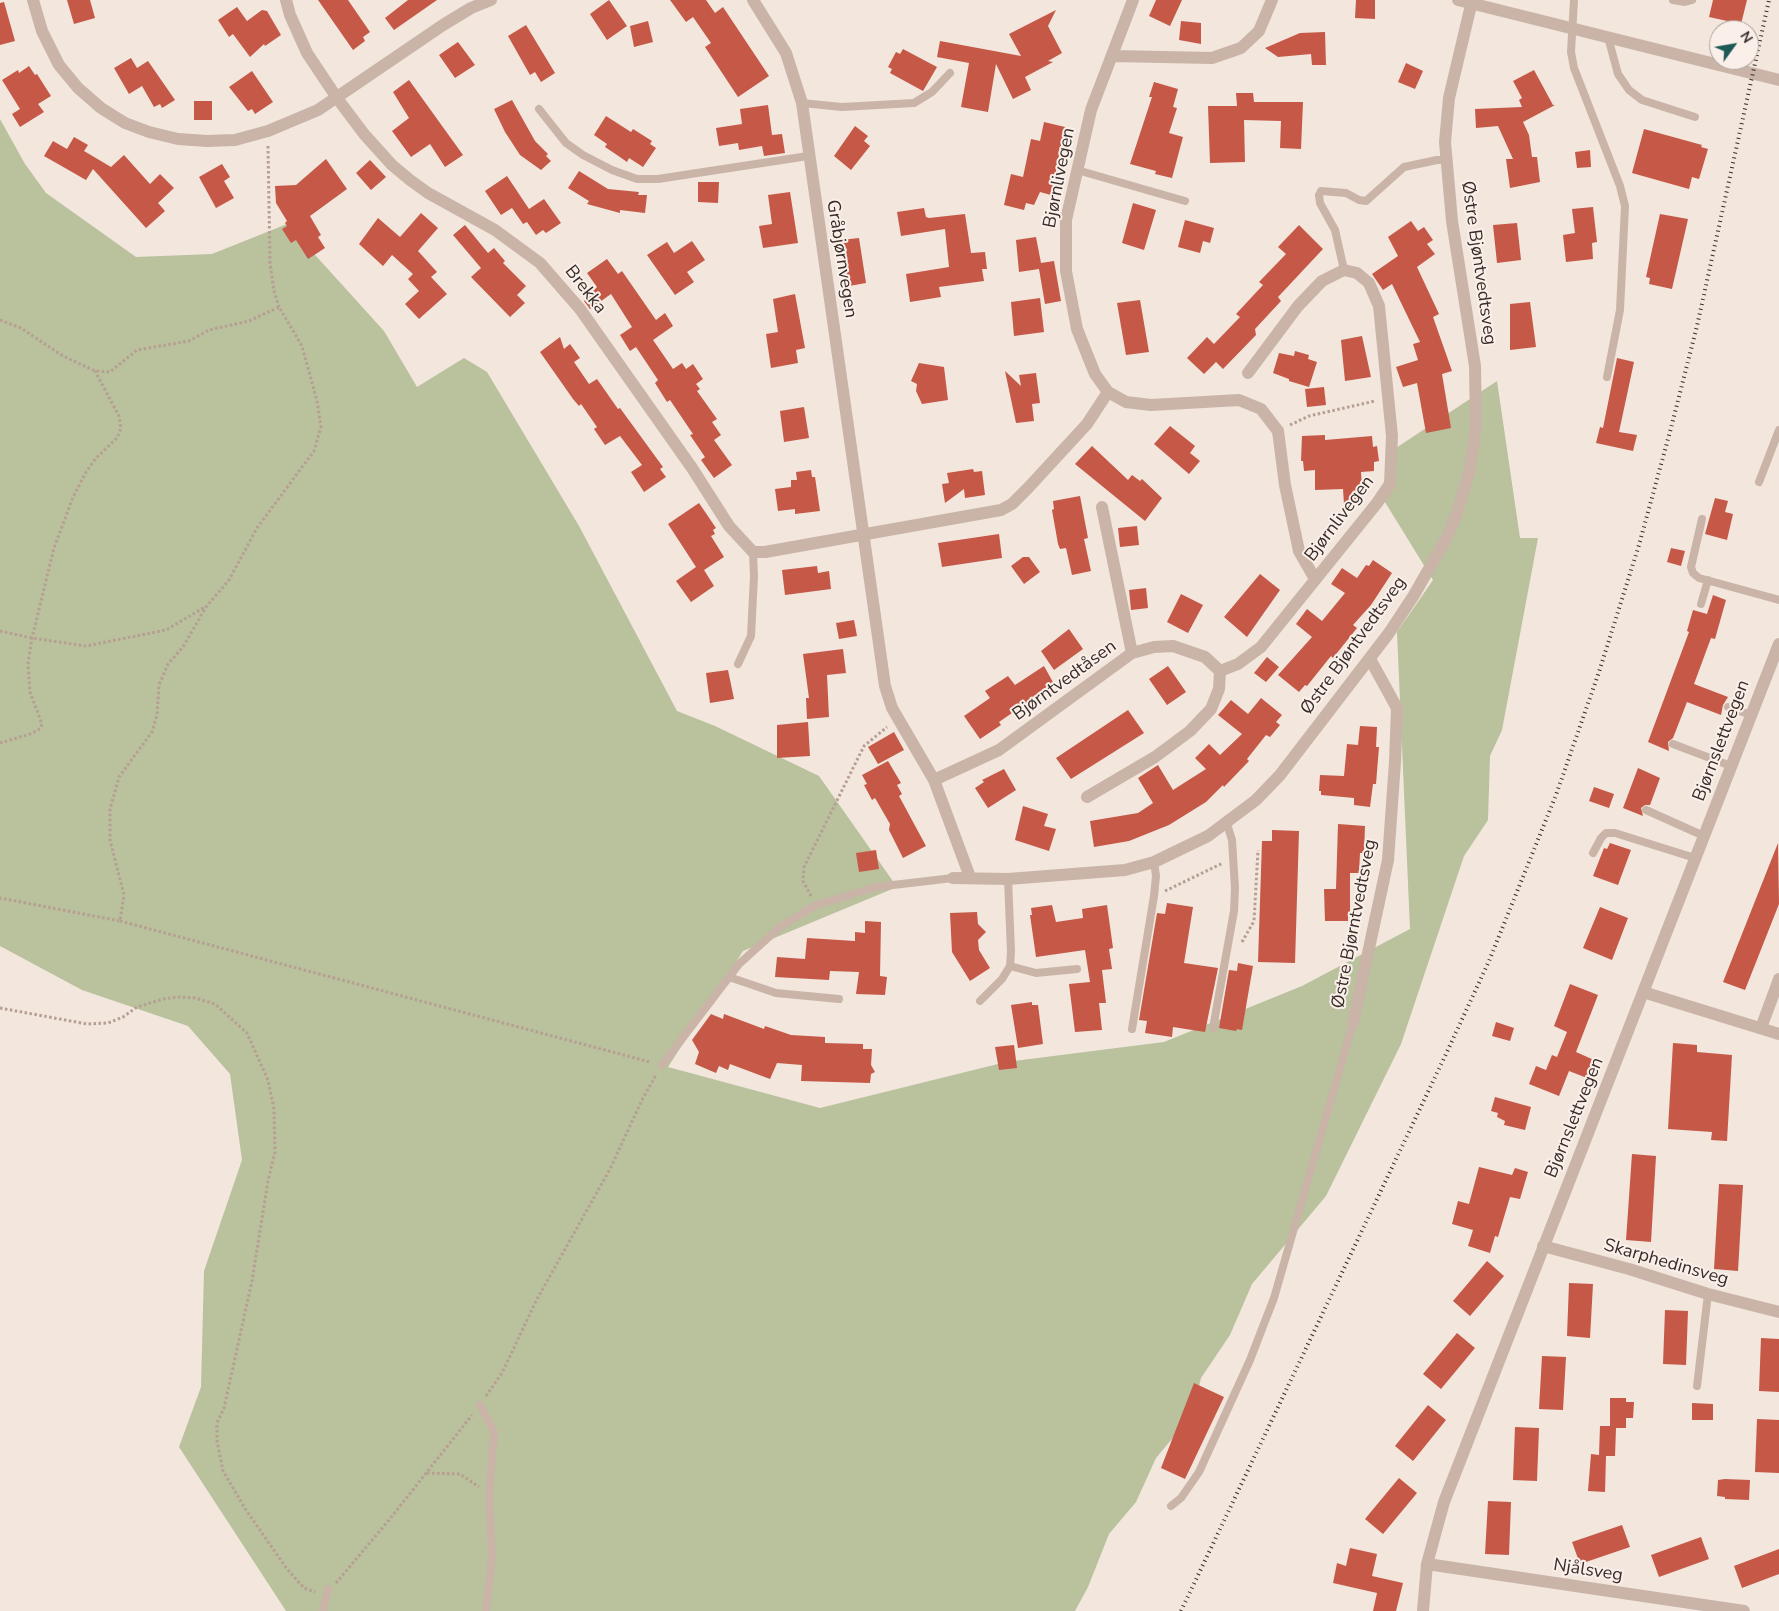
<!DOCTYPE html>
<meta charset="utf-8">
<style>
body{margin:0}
#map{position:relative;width:1779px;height:1611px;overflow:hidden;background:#f2e6dd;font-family:"Nunito Sans",sans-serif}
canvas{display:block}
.north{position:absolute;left:1709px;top:20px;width:50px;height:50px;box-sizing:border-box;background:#faf0e9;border:1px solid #aca29c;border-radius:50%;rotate:58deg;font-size:14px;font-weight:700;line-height:20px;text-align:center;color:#372c29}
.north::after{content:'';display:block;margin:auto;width:18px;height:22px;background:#1e5956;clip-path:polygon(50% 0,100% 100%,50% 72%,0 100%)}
</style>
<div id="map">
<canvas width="1779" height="1611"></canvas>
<div class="north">N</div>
</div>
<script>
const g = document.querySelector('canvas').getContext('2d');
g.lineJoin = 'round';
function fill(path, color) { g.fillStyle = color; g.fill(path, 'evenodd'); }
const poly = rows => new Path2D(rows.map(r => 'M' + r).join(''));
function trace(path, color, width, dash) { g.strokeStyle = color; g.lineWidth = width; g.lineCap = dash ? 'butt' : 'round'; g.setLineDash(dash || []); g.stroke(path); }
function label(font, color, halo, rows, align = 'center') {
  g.font = font + ' "Nunito Sans",sans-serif'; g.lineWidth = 4; g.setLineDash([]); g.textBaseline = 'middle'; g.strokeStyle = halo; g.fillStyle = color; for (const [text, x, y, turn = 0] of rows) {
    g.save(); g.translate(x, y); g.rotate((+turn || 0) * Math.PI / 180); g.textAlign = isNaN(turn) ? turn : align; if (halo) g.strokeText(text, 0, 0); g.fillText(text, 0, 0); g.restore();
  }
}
fill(poly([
 [0,119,25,164,46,193,136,257,212,254,287,224,384,331,417,387,464,358,487,372,579,526,677,711,715,726,819,776,897,887,743,951,668,1067,820,1108,1006,1062,1164,1042,1302,986,1410,929,1397,632,1433,580,1380,494,1396,448,1497,381,1520,538,1538,538,1502,730,1490,756,1488,820,1464,856,1401,1044,1326,1196,1252,1284,1230,1335,1201,1378,1192,1415,1156,1458,1136,1502,1109,1534,1088,1587,1075,1611,286,1611,179,1447,201,1387,204,1271,242,1160,230,1074,188,1026,82,990,0,946]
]), '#b9c19d');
fill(poly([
 [67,0,90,0,95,18,74,24],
 [318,0,348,0,370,32,363,37,365,41,353,50],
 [408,0,437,0,394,30,385,18],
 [609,0,627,26,607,40,590,14],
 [670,0,706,0,715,13,723,7,769,76,738,97,705,47,711,43,693,17,686,22],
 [1156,0,1182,0,1170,26,1149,16],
 [1356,0,1375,0,1375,19,1355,18],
 [1713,0,1747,0,1741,24,1709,17],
 [4,2,15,41,0,45,0,3],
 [237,7,247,21,262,10,267,11,281,35,265,46,264,44,250,57,233,34,229,37,218,20],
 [1056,10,1048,26,1062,53,1048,61,1053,62,1025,77,1031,90,1013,99,996,64,988,112,961,107,969,63,937,57,940,41,1021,56,1009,34],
 [648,21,653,42,634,47,630,26],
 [1181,21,1201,23,1201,44,1179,40],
 [526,25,555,73,541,82,535,72,530,75,508,36],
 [1325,32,1326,65,1312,65,1311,54,1278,57,1265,48,1300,33],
 [458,42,475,65,455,78,439,55],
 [903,49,937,67,923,91,890,73,892,69,888,67,896,52,900,54],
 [131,58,137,68,148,61,175,100,162,108,160,104,154,107,142,86,129,94,114,68],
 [1406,63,1423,71,1415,89,1398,82],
 [29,66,35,75,37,74,51,96,38,104,44,112,20,127,12,114,20,109,2,80,18,70,19,73],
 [1534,70,1553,105,1555,105,1523,122,1529,135,1532,157,1537,157,1540,182,1510,188,1506,159,1513,159,1498,126,1476,128,1475,109,1522,107,1519,100,1522,98,1513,81],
 [252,71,273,102,255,114,252,109,248,111,229,87],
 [409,80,463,155,445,167,430,144,411,157,392,131,409,118,393,92],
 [1154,82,1178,89,1173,107,1177,108,1169,133,1183,137,1172,178,1155,174,1156,171,1130,164,1152,97,1149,97],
 [1236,93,1253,93,1254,102,1303,102,1301,149,1280,148,1281,121,1244,120,1245,162,1210,163,1208,106,1237,106],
 [512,100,535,141,548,154,546,156,551,161,541,170,520,155,505,132,494,109],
 [194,101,212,101,212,120,194,120],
 [768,105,772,135,782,134,785,153,764,156,762,146,739,150,738,143,719,146,716,128,742,124,740,109],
 [606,116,631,132,633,129,652,141,650,144,656,148,643,167,629,158,627,162,617,155,605,147,607,144,594,135],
 [1044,122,1065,127,1051,195,1040,192,1034,205,1026,203,1024,210,1004,205,1011,174,1023,177,1031,139,1040,141],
 [855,126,868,136,864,141,870,146,851,170,834,156],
 [1644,129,1702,145,1701,147,1708,149,1699,179,1692,177,1689,189,1632,173],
 [74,137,88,145,84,151,111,167,124,155,150,184,160,174,174,188,158,203,165,211,146,228,93,169,86,180,44,156,53,141,67,149],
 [1590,150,1591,167,1577,168,1575,152],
 [326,159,347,189,310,216,321,235,318,237,325,248,308,259,296,240,291,243,282,229,287,226,285,223,287,221,276,203,275,186,296,185],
 [370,160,386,177,371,190,356,173],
 [222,164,230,177,224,181,234,198,216,208,199,177],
 [579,171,608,189,639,192,638,195,647,195,645,213,620,210,620,213,587,204,589,201,568,188],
 [507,176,529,209,544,199,561,223,546,233,543,230,536,235,527,222,523,224,512,208,501,215,485,191],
 [698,182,719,182,718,203,698,202],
 [790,192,798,243,763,248,759,226,772,224,768,195],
 [1133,203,1156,210,1144,250,1122,243],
 [1593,207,1597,242,1592,243,1593,259,1566,262,1563,235,1575,233,1572,209],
 [924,208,926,217,929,218,965,214,971,253,985,252,987,269,982,269,984,281,939,287,941,297,910,302,906,274,949,267,945,229,901,236,897,212],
 [421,213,438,228,418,251,437,272,431,277,447,294,419,319,405,304,419,291,408,279,413,274,392,255,383,266,359,244,378,218,400,237],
 [1660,214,1688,219,1672,289,1649,284,1650,278,1646,277],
 [1185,220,1214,228,1210,243,1203,241,1200,253,1178,247],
 [1411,221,1418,231,1424,227,1433,240,1427,244,1435,254,1417,267,1439,314,1433,317,1452,371,1442,374,1451,428,1426,433,1417,383,1403,387,1396,367,1418,360,1413,344,1420,342,1392,284,1383,290,1372,274,1398,256,1388,237],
 [1517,223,1521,260,1497,263,1493,225],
 [465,225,488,253,494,248,505,261,503,263,526,286,517,295,525,303,510,317,471,277,481,268,453,235],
 [1299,225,1323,249,1278,297,1281,301,1255,329,1256,335,1223,369,1216,362,1204,374,1187,358,1207,337,1214,344,1240,317,1236,314,1263,285,1259,282,1286,254,1278,247],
 [1036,237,1041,263,1054,261,1061,301,1045,304,1039,269,1019,272,1016,240],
 [859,238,866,283,849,286,841,240],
 [692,241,705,260,687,272,694,282,675,295,647,255,667,242,674,253],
 [607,259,618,274,622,271,656,320,665,313,673,326,653,340,673,369,682,363,686,369,693,364,703,379,696,384,700,389,697,391,717,419,712,422,721,435,714,440,732,465,714,478,701,460,705,457,690,435,693,434,670,400,667,402,655,383,658,380,636,347,630,351,620,335,632,327,611,294,590,309,584,301,597,287,587,273],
 [795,294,805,348,796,350,798,363,771,368,766,334,778,332,773,299],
 [1040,298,1044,332,1014,336,1011,302],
 [1140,300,1149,352,1126,355,1117,303],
 [1530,302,1536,347,1510,350,1510,304],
 [1362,336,1371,377,1345,381,1341,340],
 [560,337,564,349,570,344,580,358,574,362,589,384,597,379,618,409,620,408,663,467,660,469,666,477,644,492,631,472,642,465,620,436,605,445,594,429,597,427,581,404,579,406,573,399,540,352],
 [1295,351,1309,355,1308,359,1317,362,1309,387,1289,381,1289,379,1273,373,1279,353,1294,356],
 [1617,358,1634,362,1619,432,1637,435,1633,451,1596,443,1600,427,1603,428],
 [919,363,944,367,948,400,922,404,916,391,917,384,911,381],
 [1005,371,1021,386,1019,375,1036,373,1040,403,1032,404,1034,421,1016,423],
 [1324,387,1326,405,1307,407,1305,389],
 [804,407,809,438,784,442,780,411],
 [1170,426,1195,446,1190,453,1200,461,1189,474,1154,444],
 [1325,435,1325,440,1372,436,1373,447,1377,446,1379,461,1374,462,1374,471,1361,472,1363,503,1344,504,1343,489,1315,490,1315,470,1304,471,1303,461,1301,461,1302,436],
 [1092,446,1128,480,1132,475,1140,481,1142,479,1162,498,1145,521,1075,464],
 [973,469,974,472,982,471,985,495,965,498,964,489,945,503,942,484,949,483,947,473],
 [811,470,812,477,815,477,820,511,795,514,795,509,778,511,775,489,791,487,791,480,797,480,796,472],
 [1080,496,1088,538,1084,539,1091,571,1072,575,1066,548,1060,549,1058,544,1052,510,1054,509,1053,501],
 [1715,498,1728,501,1725,512,1733,514,1727,540,1705,534],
 [699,503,716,528,713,530,715,534,711,536,724,557,704,570,714,586,691,602,676,581,696,567,668,524],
 [1137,526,1139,545,1120,547,1118,528],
 [999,534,1002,558,942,567,938,543],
 [1671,548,1685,551,1681,566,1667,562],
 [1023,557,1029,557,1040,572,1024,584,1011,566],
 [1373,560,1392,573,1371,605,1353,625,1357,628,1333,658,1331,656,1307,686,1305,685,1299,692,1278,675,1312,637,1296,624,1307,609,1322,621,1345,593,1331,584,1342,568,1357,578,1366,565,1369,566],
 [817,566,818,573,829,571,831,589,785,595,782,570],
 [1260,574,1280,590,1247,637,1224,617],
 [1146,588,1148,608,1131,610,1129,590],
 [1181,594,1203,605,1188,633,1167,622],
 [1713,595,1726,600,1715,639,1711,638,1694,684,1728,697,1723,705,1721,715,1687,702,1673,738,1668,742,1669,751,1648,742,1689,632,1687,631,1693,610,1707,614],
 [854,620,857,636,839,639,836,623],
 [1069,629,1083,649,1054,670,1041,651],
 [843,649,846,673,827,675,829,717,807,719,806,698,809,698,803,654],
 [1267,657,1279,667,1266,682,1254,673],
 [1044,666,1054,684,999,722,1001,725,980,739,964,716,990,698,985,691,1008,676,1015,685],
 [1168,666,1186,692,1167,705,1149,679],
 [728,670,734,699,710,703,706,673],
 [1261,698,1282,715,1276,722,1280,725,1270,737,1266,735,1247,759,1249,761,1224,787,1223,785,1206,802,1169,825,1129,841,1094,847,1090,821,1138,813,1153,803,1138,778,1158,765,1173,790,1206,769,1195,758,1209,744,1220,755,1242,734,1218,715,1231,700,1248,714],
 [1128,710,1144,733,1071,779,1056,758],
 [808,722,810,756,777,758,777,725],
 [1360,726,1377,727,1376,747,1379,747,1376,784,1373,784,1370,807,1354,805,1354,798,1321,795,1321,791,1319,791,1320,775,1344,776,1347,744,1358,745],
 [894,732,904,750,878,764,868,747],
 [888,761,901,783,897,785,902,794,899,796,926,846,903,858,889,830,890,824,875,798,872,800,864,785,867,784,862,775],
 [1638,768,1660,778,1650,805,1645,805,1641,808,1643,816,1623,808],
 [1004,769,1016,790,988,808,975,788,984,782,982,780],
 [1594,787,1614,794,1609,808,1589,801],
 [1023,806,1048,814,1044,826,1056,829,1049,851,1015,840],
 [1338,824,1365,826,1364,853,1360,853,1359,873,1350,873,1350,912,1348,912,1348,921,1325,921,1324,889,1336,889],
 [1272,830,1299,831,1295,963,1258,962,1262,841,1272,841],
 [1610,843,1631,850,1618,885,1593,876,1604,848,1607,849],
 [1778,843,1779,904,1745,990,1723,982],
 [876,850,879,869,859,872,856,853],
 [1167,903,1193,907,1184,963,1218,968,1205,1032,1173,1027,1172,1037,1145,1033,1147,1021,1139,1020,1157,913,1165,914],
 [1052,905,1056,922,1083,918,1082,909,1107,905,1113,948,1109,949,1112,969,1102,970,1106,1003,1099,1003,1102,1030,1075,1032,1069,984,1090,982,1085,950,1036,957,1030,915,1032,915,1031,908],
 [1600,907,1628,918,1612,960,1583,948],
 [977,912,978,924,986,932,978,940,979,950,990,968,970,981,952,952,950,913],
 [865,921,881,922,880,976,887,977,885,995,856,994,859,972,830,971,829,980,775,977,777,957,805,959,807,938,855,941,855,932,865,933],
 [1238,963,1253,966,1242,1030,1237,1029,1236,1031,1219,1028,1229,970,1237,971],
 [1570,984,1598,995,1576,1052,1594,1060,1587,1078,1569,1071,1559,1096,1529,1084,1536,1066,1546,1070,1552,1055,1557,1057,1567,1032,1554,1026],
 [1032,1002,1032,1005,1038,1005,1043,1044,1018,1048,1011,1005],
 [711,1014,723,1019,724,1014,764,1029,765,1026,791,1035,825,1037,825,1043,863,1044,863,1049,872,1049,871,1065,875,1072,871,1074,870,1083,801,1081,802,1065,777,1063,770,1079,730,1064,728,1070,719,1066,716,1073,695,1064,699,1052,692,1040],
 [1496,1022,1514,1028,1510,1041,1492,1036],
 [1673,1043,1697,1045,1697,1052,1732,1055,1727,1141,1711,1140,1712,1132,1668,1129],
 [1014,1045,1017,1068,999,1070,995,1047],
 [1495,1097,1531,1107,1525,1130,1504,1125,1505,1121,1497,1117,1498,1113,1491,1111],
 [1632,1154,1656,1156,1651,1242,1626,1240],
 [1479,1167,1512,1175,1515,1168,1528,1172,1520,1199,1510,1197,1498,1237,1495,1236,1490,1253,1468,1246,1473,1230,1452,1224,1458,1201,1469,1204],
 [1719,1184,1743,1185,1738,1271,1714,1269],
 [1487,1261,1504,1276,1470,1316,1453,1301],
 [1569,1283,1593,1284,1590,1338,1567,1336],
 [1665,1310,1688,1311,1686,1365,1663,1364],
 [1457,1333,1475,1348,1441,1389,1423,1374],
 [1761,1338,1779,1339,1779,1392,1759,1391],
 [1542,1356,1566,1357,1563,1410,1539,1409],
 [1194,1383,1224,1397,1185,1479,1161,1468],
 [1610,1398,1626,1398,1626,1402,1634,1402,1633,1418,1626,1418,1626,1428,1616,1428,1615,1456,1606,1456,1605,1492,1588,1491,1591,1454,1599,1455,1600,1426,1610,1426],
 [1692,1403,1713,1404,1713,1420,1692,1420],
 [1428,1405,1446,1420,1413,1461,1395,1446],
 [1757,1419,1779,1420,1779,1473,1755,1472],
 [1515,1427,1539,1428,1537,1481,1513,1480],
 [1399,1478,1417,1493,1383,1534,1365,1519],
 [1725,1479,1750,1480,1749,1500,1725,1499,1725,1497,1717,1496,1718,1480],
 [1488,1501,1511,1502,1509,1555,1485,1554],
 [1622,1525,1630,1547,1580,1564,1572,1542],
 [1701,1537,1709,1559,1659,1577,1651,1555],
 [1350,1548,1377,1554,1372,1576,1403,1583,1396,1611,1373,1611,1377,1593,1333,1583,1337,1563,1346,1566],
 [1779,1549,1779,1574,1742,1588,1734,1566]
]), '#c55847');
trace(poly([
 [268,146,270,263,274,291,279,307],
 [0,320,21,328,63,356,95,371,110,372,137,350,189,341,209,330,249,321,279,307,302,346,317,401,321,427,314,451,257,528,229,580,206,607,183,647,168,664,159,685,157,715,152,732,119,777,110,809,110,840,124,895,120,921,0,898],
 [1290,425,1309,416,1375,401],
 [0,631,32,638,86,646,166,630,205,607],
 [0,743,30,734,40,729,42,724,30,692,28,663,32,638,54,548,73,497,86,472,96,458,117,438,121,428,119,416,95,371],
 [1165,891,1223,863],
 [811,896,803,881,804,867,864,746,887,727],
 [120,921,650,1062],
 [1242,942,1254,921,1258,850],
 [0,1008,87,1024,108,1023,123,1017,137,1007,163,999,178,997,195,998,215,1004,247,1033,268,1080,274,1109,275,1152,268,1181,252,1281,224,1408,217,1423,217,1441,223,1471,246,1510,287,1569,304,1588,315,1592],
 [486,1396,502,1373,536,1301,610,1169,642,1100,656,1075],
 [427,1473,460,1474,479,1487],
 [336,1583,389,1520,472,1415]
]), '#b69e93', 3, [2.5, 2.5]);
trace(poly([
 [1574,0,1571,52,1574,68,1620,186,1625,206,1620,310,1607,377],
 [1673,0,1685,2,1692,0],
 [1608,37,1618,74,1629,90,1642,100,1695,117],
 [802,103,842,107,914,103,932,92,950,73],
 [539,109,566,143,583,155,612,170,637,179,658,179,808,156],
 [1077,170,1185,201],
 [1344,270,1335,230,1320,203,1319,195,1321,191,1346,193,1359,200,1366,201,1404,167,1437,160,1445,160],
 [1759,482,1779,430],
 [1702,519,1691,567,1693,573,1699,578,1779,600],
 [1701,604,1708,580],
 [738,664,751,636,754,576,753,552],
 [1728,707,1751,715],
 [1673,744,1731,766],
 [1646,810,1704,836],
 [1593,853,1601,838,1606,833,1615,833,1695,858],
 [1010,966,1036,973,1077,969],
 [729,977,776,993,839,999],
 [980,1001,1002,979,1010,966,1011,951,1008,879],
 [1213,1028,1234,911,1235,888,1232,840,1227,824],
 [1132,1029,1154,896,1156,876,1154,862],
 [662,1065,739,964,780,927,816,905,876,887,953,878],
 [1697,1386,1708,1294],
 [480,1405,494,1432,489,1495,492,1556,486,1611],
 [1171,1506,1181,1498,1199,1472,1250,1360,1274,1298,1353,1023],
 [323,1611,328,1589]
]), '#cab4a8', 8);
trace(poly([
 [33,0,42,31,59,65,78,88,101,108,125,123,149,132,178,139,207,141,235,140,268,131,318,110,443,25,471,8,491,0],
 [286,0,290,15,307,53,337,98,364,134,392,165,410,180,428,193,495,230,540,263,580,309,692,468,729,526,753,552,765,552,1001,510,1012,504,1028,488,1087,424,1108,392],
 [753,0,786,53,802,103,885,686,892,708,934,780,970,877],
 [1133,0,1091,110,1066,220,1066,271,1077,329,1095,374,1108,392,1126,402,1151,405,1239,400,1261,409,1278,431,1285,485,1299,551,1315,579],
 [1458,0,1779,80],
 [1112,56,1212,58,1241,48,1259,31,1272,0],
 [1102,507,1132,653],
 [1220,671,1238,664,1261,647,1377,503,1390,484,1392,436,1379,306,1369,283,1357,273,1344,270,1322,281,1298,306,1248,373],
 [934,780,999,750,1132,653,1154,647,1173,646,1205,657,1220,671,1219,689,1211,709,1190,731,1155,757,1087,797],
 [953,878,1008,879,1125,870,1154,862,1208,836,1256,800,1280,775,1389,633,1414,595,1446,539,1457,513,1470,469,1476,425,1475,366,1452,221,1445,142,1449,98,1471,5],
 [1643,992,1779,1034],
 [1353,1023,1388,860,1395,762,1397,708,1370,659],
 [1761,1028,1779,979],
 [1543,1246,1629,1269,1708,1294,1779,1312],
 [1427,1564,1744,1611],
 [1423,1611,1427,1564,1444,1502,1779,644]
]), '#cab4a8', 12);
trace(poly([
 [1181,1611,1446,1054,1489,961,1556,795,1599,672,1639,545,1671,428,1697,326,1769,0]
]), '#372c29', 4, [1, 4]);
label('18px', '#372c29', '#faf0e9', [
 ["Bjørnlivegen",1060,178,-79],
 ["Gråbjørnvegen",841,259,81],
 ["Østre Bjøntvedtsveg",1478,263,82],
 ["Brekka",585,290,52],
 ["Bjørnlivegen",1340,519,-53],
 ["Østre Bjøntvedtsveg",1354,646,-54],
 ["Bjørntvedtåsen",1065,681,-36],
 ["Bjørnslettvegen",1722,741,-69],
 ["Østre Bjørntvedtsveg",1355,924,-79],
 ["Bjørnslettvegen",1575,1118,-68],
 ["Skarphedinsveg",1666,1263,16],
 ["Njålsveg",1588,1571,9]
]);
</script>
